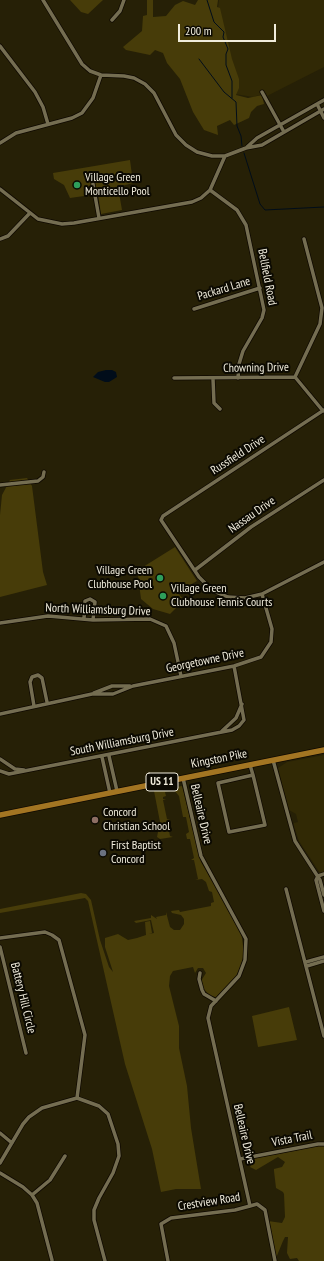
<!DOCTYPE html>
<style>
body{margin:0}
#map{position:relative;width:324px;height:1261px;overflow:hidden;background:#262006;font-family:"PT Sans Narrow",sans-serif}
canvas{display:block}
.scale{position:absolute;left:178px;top:24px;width:98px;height:18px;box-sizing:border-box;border:2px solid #f0ecdc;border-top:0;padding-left:5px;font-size:12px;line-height:14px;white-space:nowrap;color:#f0ecdc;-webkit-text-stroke:3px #0c0a02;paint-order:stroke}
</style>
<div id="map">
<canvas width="324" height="1261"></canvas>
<div class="scale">200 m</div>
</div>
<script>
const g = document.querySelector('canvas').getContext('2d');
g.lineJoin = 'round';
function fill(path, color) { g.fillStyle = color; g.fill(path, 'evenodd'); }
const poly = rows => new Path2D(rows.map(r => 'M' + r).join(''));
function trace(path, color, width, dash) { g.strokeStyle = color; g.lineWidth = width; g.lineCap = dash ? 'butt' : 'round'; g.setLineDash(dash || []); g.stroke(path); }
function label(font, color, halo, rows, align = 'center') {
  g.font = font + ' "PT Sans Narrow",sans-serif'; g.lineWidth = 4; g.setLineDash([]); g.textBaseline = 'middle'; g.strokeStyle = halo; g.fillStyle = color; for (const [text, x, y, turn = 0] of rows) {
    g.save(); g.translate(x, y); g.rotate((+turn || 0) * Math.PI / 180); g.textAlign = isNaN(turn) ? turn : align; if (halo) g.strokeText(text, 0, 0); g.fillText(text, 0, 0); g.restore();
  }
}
fill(poly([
 [219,0,324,0,324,67,267,96,266,93,253,97,235,94,218,9],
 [324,755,324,872,320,873,299,841,294,826,294,823,298,822,296,814,289,810,278,768,287,762]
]), '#312905');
fill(poly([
 [70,0,103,0,88,14,81,12],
 [147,0,153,0,153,17,166,16,175,5,183,1,195,5,198,0,218,0,217,7,220,8,232,59,239,79,239,88,236,95,248,98,262,95,264,104,257,106,251,112,249,118,234,125,230,120,217,126,218,135,204,130,193,112,180,79,167,63,163,53,155,50,150,55,126,50,123,47,142,31,143,16,147,15],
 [130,160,133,183,118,187,122,210,101,214,98,194,70,198,64,185,54,179,53,173],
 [27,478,32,486,43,572,47,585,0,597,0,515,2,495,10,480],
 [175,547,197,581,186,587,178,593,184,600,170,614,153,609,141,599,137,568,143,567],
 [182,786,201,862,241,931,244,953,241,966,236,976,216,997,210,996,203,988,201,981,206,973,203,968,198,968,195,973,193,967,173,971,170,976,169,986,179,1026,179,1048,187,1086,191,1128,201,1189,176,1189,161,1192,152,1149,125,1064,88,901,85,898,0,913,0,909,81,893,86,894,91,900,100,940,109,967,113,972,105,947,105,938,118,934,128,940,137,938,146,935,145,922,150,921,152,933,149,934,154,933,151,920,136,923,134,921,151,918,151,915,157,919,156,917,166,915,166,912,170,927,174,930,180,930,184,924,184,919,181,915,172,913,171,911,179,910,180,912,211,906,211,903,214,902,212,892,209,891,206,882,202,879,195,880,198,879,194,860,191,860,194,858,190,839,187,839,186,834,189,832,186,817,183,817,179,796,174,790,165,792,166,796,163,797,163,799,166,799,163,800,167,819,170,820,167,821,170,836,173,837,160,839,157,837,160,822,154,791],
 [289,1007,297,1040,258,1047,252,1016],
 [314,1145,324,1145,324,1261,299,1261,297,1258,290,1259,287,1253,288,1237,285,1237,283,1241,276,1258,268,1221,282,1223,285,1217,284,1194,283,1192,276,1188,274,1171,274,1169,282,1167,285,1162,278,1157,256,1170,250,1167,255,1158]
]), '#473c09');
fill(poly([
 [106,370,112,370,116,372,117,377,109,382,105,382,93,377,98,372]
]), '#010d1a');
trace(poly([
 [207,0,214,22,224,32,223,37,228,49,226,54,226,65,232,81,232,98],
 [199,59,224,92,236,102,237,126,241,136,242,146],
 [244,153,260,204,265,210,324,207]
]), '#010d1a', 1);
const street = poly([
 [43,0,82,64,90,71,101,75,124,76,134,78,145,84,154,93,176,135,186,145,197,152,212,156,225,156,246,148,262,145,324,109],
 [112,20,120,11,124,0],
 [0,46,35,92,43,107,48,124],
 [262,92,284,132],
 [317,104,324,118],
 [0,143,16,133,72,118,82,113,93,98,101,75],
 [247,147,257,138,324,100],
 [93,184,99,218],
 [0,189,38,219,62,224,74,223,192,202,201,198,210,190,225,156],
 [210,190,237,210,246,225,264,310,262,318,243,351,239,364,238,378],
 [0,239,8,236,29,214],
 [194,309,260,288],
 [295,377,320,324,322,308,304,239],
 [174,378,295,377,323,411],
 [213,379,214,403,220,409],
 [324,410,163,516,161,520,199,577,213,591,228,597,245,598,262,594,324,562],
 [0,485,38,481,43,477,44,472],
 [195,570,251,527,324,480],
 [84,619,85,601,90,599,95,602,93,620],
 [0,623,48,616,93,620,150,619,166,626,174,643,181,676],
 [94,693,112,686,130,686],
 [34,706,30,682,32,677,38,675,42,678,47,702],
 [0,714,92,694,113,694,133,686,234,666,261,657,271,642,272,629,262,594],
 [222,731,236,718,242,704],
 [109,756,117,791],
 [102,757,110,793],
 [0,759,15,769,24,770],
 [273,760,295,841,320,880,324,895],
 [250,765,253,775],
 [0,771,9,774,232,730,239,726,244,720,234,666],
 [253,775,265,825,229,832,218,783,253,775],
 [183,778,201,856,246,939,245,960,239,976,211,1006,208,1018,250,1206,257,1204,265,1210,275,1261],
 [318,876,316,880,324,911],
 [318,876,324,874],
 [286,889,324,1036],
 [0,938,45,932,52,935,59,940,85,1035,77,1098],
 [0,947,26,1053],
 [306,962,324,957],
 [307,966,324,961],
 [200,973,199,979,202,990,204,994,216,1001],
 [0,1133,12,1143],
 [240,1159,318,1144,324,1144],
 [0,1163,23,1124,29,1117,42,1108,77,1098,99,1106,108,1114,118,1144,119,1156,113,1173,99,1198,94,1210,94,1220,105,1261],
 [0,1173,23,1187,32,1195,37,1203,52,1260],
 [32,1195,50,1180,65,1156],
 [168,1261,161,1224,171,1218,235,1210,250,1206]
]);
const primary = poly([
 [0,815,324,750]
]);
trace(street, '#0f0900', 5);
trace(primary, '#0f0900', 7);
trace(street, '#746d51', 3.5);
trace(primary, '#a37522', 5.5);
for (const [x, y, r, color] of [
 [77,185,4,"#2e9e5b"],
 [160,578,4,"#2e9e5b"],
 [163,596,4,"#2e9e5b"],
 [95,820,4,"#8d6e63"],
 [103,853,4,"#6b7280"]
]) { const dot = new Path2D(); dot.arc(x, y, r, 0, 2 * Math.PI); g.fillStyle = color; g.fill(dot); trace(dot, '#0c0a02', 1.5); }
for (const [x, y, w] of [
 [162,782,32]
]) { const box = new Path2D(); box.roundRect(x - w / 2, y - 9, w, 18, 3); g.fillStyle = '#0c0a02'; g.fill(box); trace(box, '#f0ecdc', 1); }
label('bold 11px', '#f0ecdc', null, [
 ["US 11",162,782]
]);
label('12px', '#f0ecdc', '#0c0a02', [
 ["Village Green",85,178],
 ["Monticello Pool",85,192],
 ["Village Green",152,571,"right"],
 ["Clubhouse Pool",152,585,"right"],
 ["Village Green",171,589],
 ["Clubhouse Tennis Courts",171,603],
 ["Concord",103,813],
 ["Christian School",103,827],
 ["First Baptist",111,846],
 ["Concord",111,860]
], 'left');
label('12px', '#f0ecdc', '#0c0a02', [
 ["Bellfield Road",267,277,79],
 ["Packard Lane",224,289,-17],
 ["Chowning Drive",256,368,-1],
 ["Russfield Drive",238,455,-33],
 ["Nassau Drive",252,515,-35],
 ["North Williamsburg Drive",98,610,2],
 ["Georgetowne Drive",205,661,-12],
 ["South Williamsburg Drive",122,742,-11],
 ["Kingston Pike",219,759,-11],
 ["Belleaire Drive",201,814,77],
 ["Battery Hill Circle",23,998,76],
 ["Belleaire Drive",244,1134,77],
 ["Vista Trail",292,1139,-11],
 ["Crestview Road",209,1202,-9]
]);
</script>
